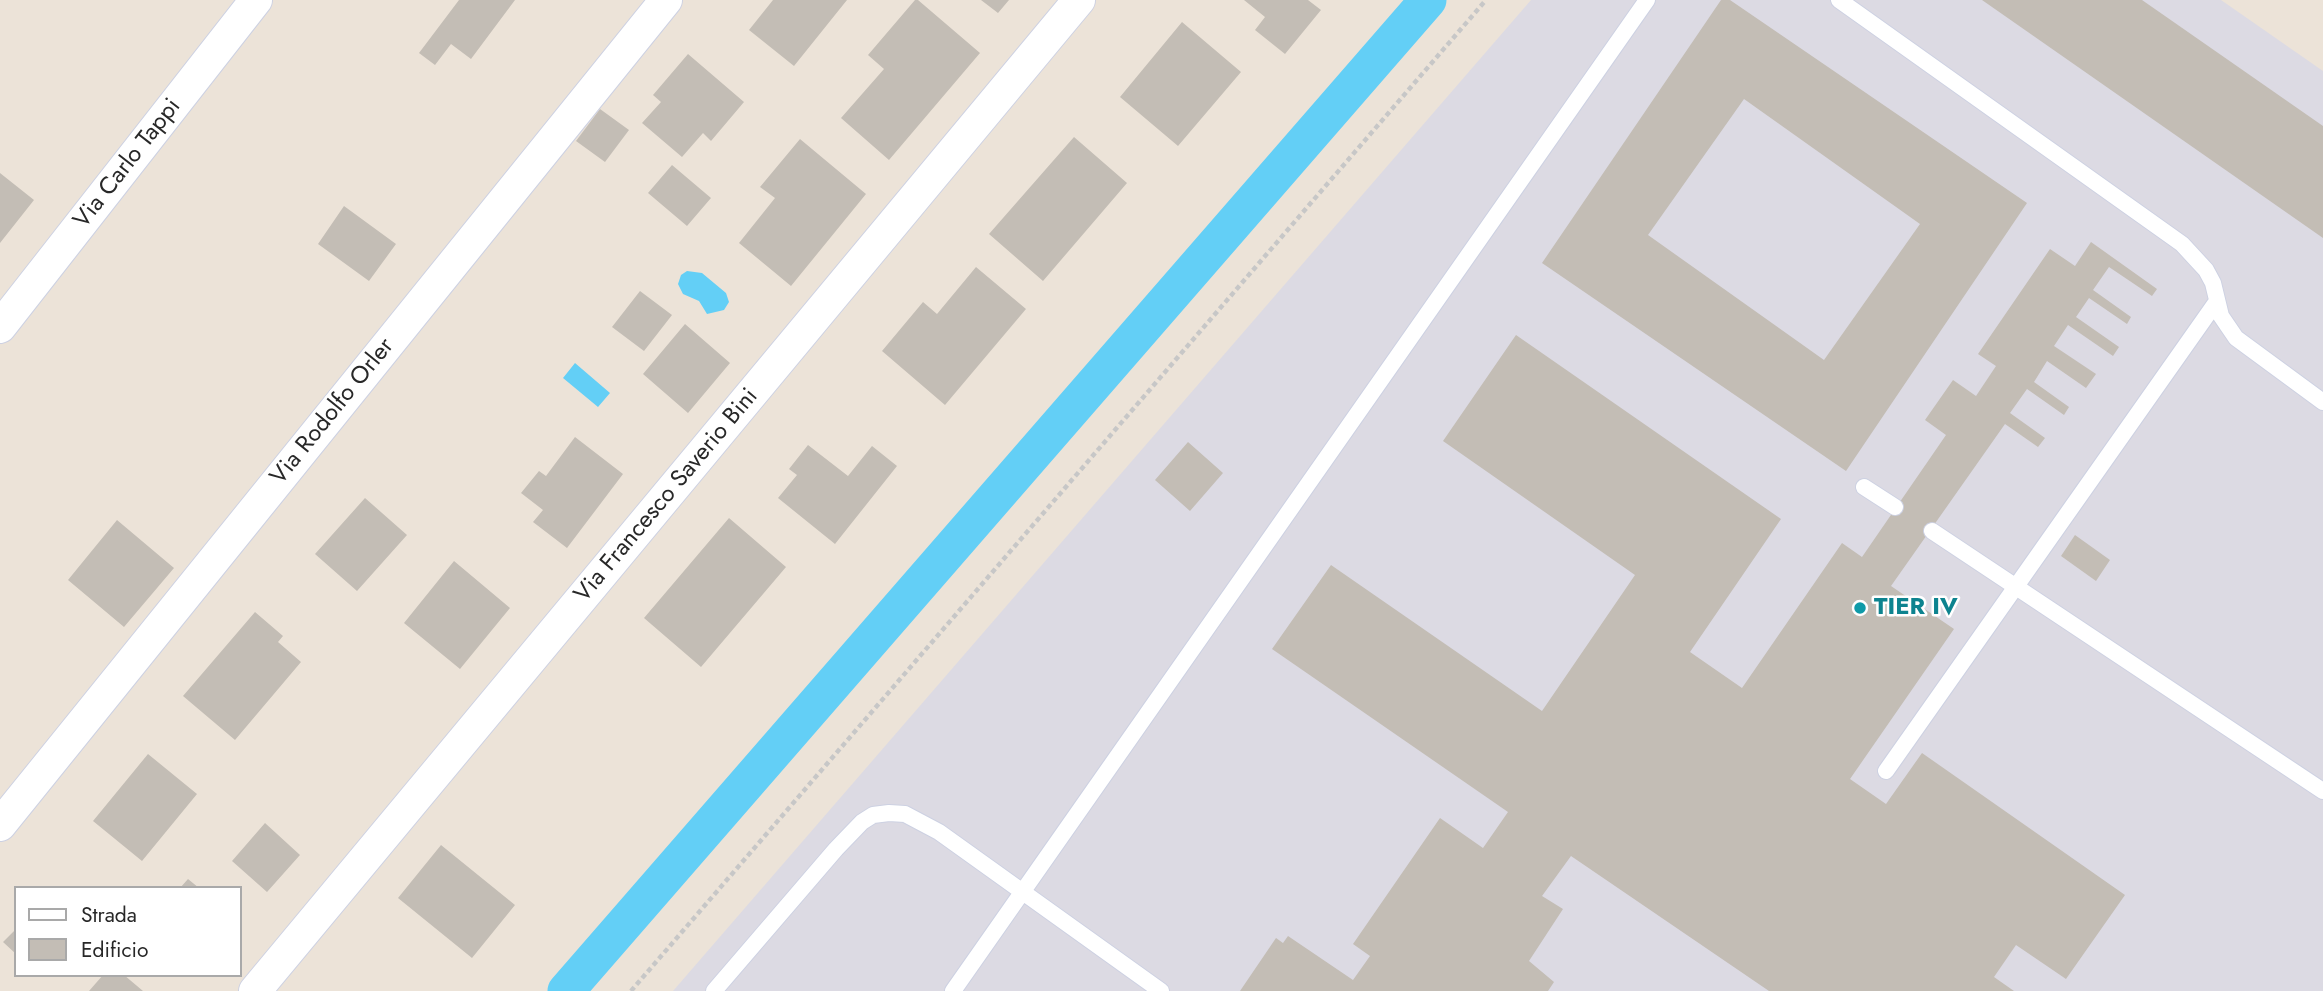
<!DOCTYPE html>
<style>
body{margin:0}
#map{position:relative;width:2323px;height:991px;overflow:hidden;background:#ece3d8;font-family:Jost,sans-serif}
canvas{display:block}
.legend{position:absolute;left:14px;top:886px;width:228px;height:91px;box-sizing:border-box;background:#fff;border:2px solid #a9a9a9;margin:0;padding:9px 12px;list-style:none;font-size:21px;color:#282828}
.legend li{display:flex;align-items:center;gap:14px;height:35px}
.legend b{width:35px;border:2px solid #a9a9a9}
</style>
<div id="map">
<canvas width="2323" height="991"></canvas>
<ul class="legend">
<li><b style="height:9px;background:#fff"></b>Strada</li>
<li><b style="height:19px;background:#c3bdb5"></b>Edificio</li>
</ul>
</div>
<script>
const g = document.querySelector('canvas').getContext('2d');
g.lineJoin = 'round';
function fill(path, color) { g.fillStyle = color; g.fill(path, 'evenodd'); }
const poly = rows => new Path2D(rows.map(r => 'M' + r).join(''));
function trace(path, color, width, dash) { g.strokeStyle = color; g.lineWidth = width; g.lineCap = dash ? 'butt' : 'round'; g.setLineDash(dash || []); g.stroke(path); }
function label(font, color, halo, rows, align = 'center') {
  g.font = font + ' Jost,sans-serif'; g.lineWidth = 5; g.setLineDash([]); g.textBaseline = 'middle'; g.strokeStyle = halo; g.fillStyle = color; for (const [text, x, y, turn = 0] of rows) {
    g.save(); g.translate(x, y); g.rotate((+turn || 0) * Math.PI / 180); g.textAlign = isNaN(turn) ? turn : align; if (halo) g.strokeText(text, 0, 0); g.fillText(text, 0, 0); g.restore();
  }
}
fill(poly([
 [1531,0,2221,0,2323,71,2323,991,673,991]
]), '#dcdae3');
fill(poly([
 [687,271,702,273,726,293,729,302,724,310,707,314,699,301,683,294,678,284,681,275],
 [575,363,610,393,598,407,563,378]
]), '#63cff6');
trace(poly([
 [566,991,1428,0]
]), '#63cff6', 37);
fill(poly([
 [459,0,515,0,471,59,451,44,435,65,419,53],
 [773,0,847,0,794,66,749,30],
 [915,0,918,0,980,53,889,160,841,118,884,69,868,55],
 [981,0,1009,0,998,13],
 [1244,0,1308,0,1321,10,1285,54,1255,30,1265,17],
 [1721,0,1730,0,2027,203,1846,471,1542,263],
 [1744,99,1920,224,1824,360,1648,235],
 [1982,0,2142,0,2323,126,2323,238],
 [1182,22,1241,72,1178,146,1120,97],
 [688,54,744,102,711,141,703,133,682,157,642,123,661,102,653,95],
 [600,109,629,130,605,162,576,141],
 [1074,137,1127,183,1043,281,989,234],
 [800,139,866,194,791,286,739,243,775,198,760,187],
 [672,165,711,198,687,226,648,193],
 [0,173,34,200,0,243],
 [344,206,396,244,369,281,318,244],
 [2091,242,2157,289,2152,296,2109,267,2093,290,2131,317,2127,324,2089,298,2076,317,2119,347,2113,356,2068,325,2054,346,2096,374,2086,388,2047,361,2034,382,2069,407,2064,415,2027,389,2010,413,2045,438,2038,447,2005,424,1891,586,1954,629,1850,779,1886,804,1922,753,2125,895,2066,979,2016,945,1994,977,2014,991,1769,991,1571,856,1542,896,1563,909,1529,961,1554,982,1548,991,1240,991,1276,938,1283,943,1288,936,1353,980,1370,956,1353,944,1440,818,1483,848,1508,812,1272,649,1331,565,1542,711,1635,575,1443,441,1516,335,1781,519,1690,652,1742,688,1842,543,1862,557,1946,435,1925,420,1953,380,1976,396,1996,366,1978,354,2050,249,2075,266],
 [976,267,1026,309,945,405,882,351,923,302,937,314],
 [640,291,672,315,644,351,612,327],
 [685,324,730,363,688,413,643,374],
 [575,437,623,474,567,548,533,522,543,510,521,493,539,471,546,476],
 [1188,442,1223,473,1190,511,1155,480],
 [808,445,848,476,872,446,897,466,835,544,778,498,797,475,789,469],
 [365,498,407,535,357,591,315,554],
 [729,518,786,567,701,667,644,618],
 [117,520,174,568,124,627,68,580],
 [2075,535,2110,560,2096,581,2061,556],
 [454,561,510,608,460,669,404,623],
 [255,612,283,636,278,642,301,662,235,740,183,696],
 [148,754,197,794,142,861,93,821],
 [265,823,300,855,267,892,232,861],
 [441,845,515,905,472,958,398,898],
 [188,879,199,888,180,888],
 [16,929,16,954,3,942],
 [103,975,124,975,143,991,89,991]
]), '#c3bdb5');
const service = poly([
 [1839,0,2182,244,2206,270,2213,283,2221,316,2236,338,2323,402],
 [1864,487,1895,507],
 [1932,531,2323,791],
 [1886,771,2217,301],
 [714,991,836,849,862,822,873,815,889,813,905,814,939,832,1161,991],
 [953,991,1647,0]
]);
const minor = poly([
 [0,327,256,0],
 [0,825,666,0],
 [255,991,1079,0]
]);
trace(service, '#cdd1e2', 18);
trace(minor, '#cdd1e2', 34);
trace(poly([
 [631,991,1486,0]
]), '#c7c7c7', 4.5, [5, 3.5]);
trace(service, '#fff', 16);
trace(minor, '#fff', 32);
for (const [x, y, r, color] of [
 [1860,608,7,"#0f9aa8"]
]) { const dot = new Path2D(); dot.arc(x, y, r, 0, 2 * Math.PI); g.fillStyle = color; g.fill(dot); trace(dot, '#fff', 2.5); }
label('24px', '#282828', '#fff', [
 ["Via Carlo Tappi",128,164,-52],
 ["Via Rodolfo Orler",333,412,-51],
 ["Via Francesco Saverio Bini",667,496,-50]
]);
label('bold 24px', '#0d838f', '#fff', [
 ["TIER IV",1874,608]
], 'left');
</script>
